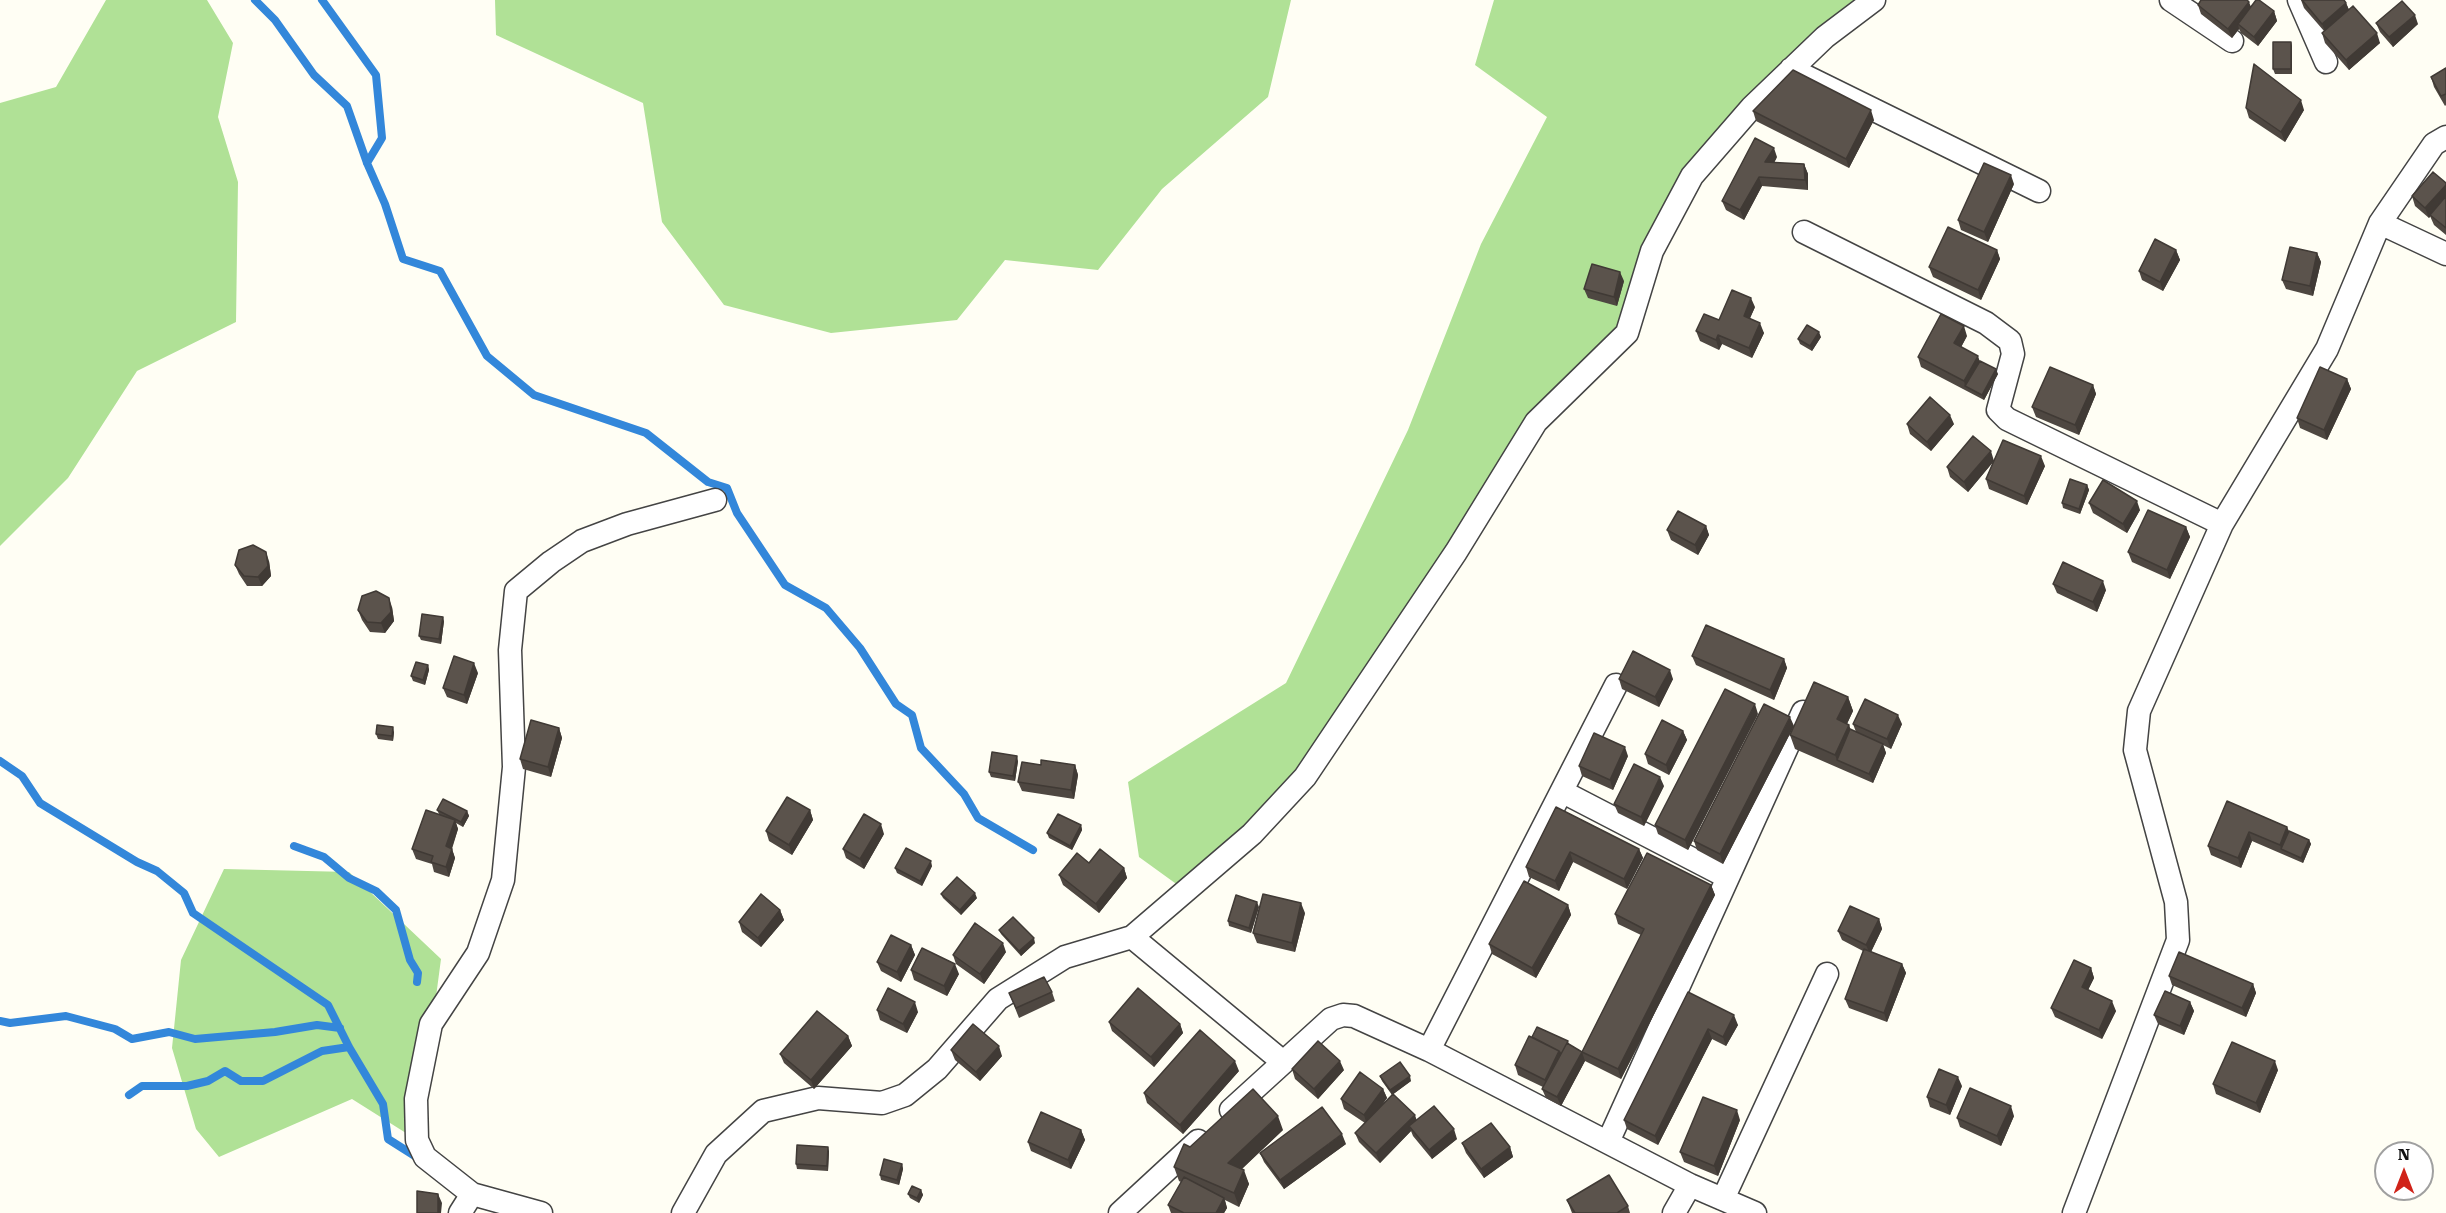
<!DOCTYPE html>
<style>
body{margin:0}
#map{position:relative;width:2446px;height:1213px;overflow:hidden;background:#fffef4;font-family:"Roboto Serif",serif}
canvas{display:block}
.north{position:absolute;left:2374px;top:1141px;width:60px;height:60px;box-sizing:border-box;background:#fff;border:2px solid #a0a0a0;border-radius:50%;rotate:0deg;font-size:16px;font-weight:700;line-height:24px;text-align:center;color:#111}
.north::after{content:'';display:block;margin:auto;width:21px;height:27px;background:#d02319;clip-path:polygon(50% 0,100% 100%,50% 72%,0 100%)}
</style>
<div id="map">
<canvas width="2446" height="1213"></canvas>
<div class="north">N</div>
</div>
<script>
const g = document.querySelector('canvas').getContext('2d');
g.lineJoin = 'round';
function fill(path, color) { g.fillStyle = color; g.fill(path, 'evenodd'); }
const poly = rows => new Path2D(rows.map(r => 'M' + r).join(''));
function trace(path, color, width, dash) { g.strokeStyle = color; g.lineWidth = width; g.lineCap = dash ? 'butt' : 'round'; g.setLineDash(dash || []); g.stroke(path); }
fill(poly([
 [106,0,207,0,233,43,218,117,238,182,236,322,137,371,68,478,0,546,0,103,56,87],
 [495,0,1291,0,1268,97,1162,189,1098,270,1005,260,957,320,831,333,724,305,662,222,643,103,496,35],
 [1494,0,1874,0,1692,176,1627,333,1536,422,1305,777,1186,891,1139,857,1128,782,1286,683,1408,430,1481,244,1547,117,1475,65],
 [224,869,349,872,441,959,417,1140,352,1099,219,1157,196,1129,172,1048,181,960]
]), '#b0e196');
trace(poly([
 [255,0,275,20,314,75,347,106,367,163,385,204,403,259,440,271,487,356,534,395,646,433,708,482,727,488,737,513,785,585,826,608,860,648,896,704,912,715,921,748,964,794,978,818,1033,850],
 [322,0,376,75,382,138,367,163],
 [0,761,22,776,40,803,137,862,157,871,184,893,193,913,328,1005,349,1047,383,1104,388,1139,418,1158],
 [294,846,324,857,349,878,376,891,396,910,410,960,418,973,417,982],
 [0,1021,10,1023,66,1016,115,1029,132,1039,169,1032,195,1039,275,1032,317,1025,340,1028],
 [129,1095,142,1086,187,1086,208,1081,225,1071,241,1081,263,1081,322,1051,349,1047]
]), '#3387da', 8);
const minor = poly([
 [2171,0,2232,41],
 [2299,0,2326,62],
 [1791,69,2039,191],
 [2380,223,2446,254],
 [1804,232,1986,323,2010,341,2013,354,1998,410,2007,419,2222,524],
 [1563,792,1727,877],
 [1132,937,1283,1062],
 [1429,1050,1616,685],
 [1231,1110,1331,1019,1343,1015,1354,1016,1429,1050,1690,1185,1755,1213],
 [1608,1142,1803,712],
 [1723,1199,1827,974],
 [460,1213,472,1194],
 [541,1213,472,1194,425,1157,417,1140,416,1099,431,1024,478,953,503,880,514,767,510,650,516,591,551,562,582,541,627,524,715,500],
 [683,1213,716,1154,763,1111,818,1098,882,1103,905,1095,937,1069,998,999,1065,957,1132,937,1252,834,1305,777,1456,552,1536,422,1627,333,1652,251,1692,176,1752,107,1825,37,1874,0],
 [1120,1213,1198,1141],
 [1674,1213,1690,1185],
 [2074,1213,2178,940,2176,902,2135,750,2139,711,2222,524,2327,349,2380,223,2434,144,2446,137]
]);
trace(minor, '#444', 25);
trace(minor, '#fff', 22);
fill(poly([
 [2301,0,2344,0,2346,3,2349,10,2380,43,2349,70,2325,43,2322,33,2324,31,2304,8],
 [2198,5,2251,6,2274,11,2277,21,2258,46,2241,33,2239,29,2232,38,2201,14],
 [2376,23,2418,24,2393,47,2380,32],
 [2291,42,2292,47,2292,74,2275,74,2273,69],
 [2446,68,2446,105,2445,106,2434,87,2431,77],
 [2246,108,2304,110,2285,142,2249,118],
 [1753,111,1874,120,1849,168,1756,121],
 [1777,157,1774,163,1804,164,1808,174,1808,190,1762,186,1744,220,1726,210,1722,201],
 [2446,183,2446,235,2434,225,2430,216,2429,218,2415,206,2412,196],
 [2014,184,1988,242,1961,230,1958,220],
 [1997,250,2000,259,1981,300,1933,277,1929,267],
 [2176,250,2180,260,2163,291,2142,280,2139,271],
 [2317,253,2321,262,2313,296,2286,289,2282,280],
 [1624,281,1617,306,1588,298,1584,289],
 [1755,307,1750,318,1764,333,1752,358,1722,344,1719,350,1700,341,1696,331,1719,320],
 [1967,336,1961,347,1998,374,1984,400,1921,367,1918,357],
 [1821,337,1812,351,1800,344,1798,339],
 [2347,379,2351,389,2327,440,2300,428,2297,418],
 [2093,385,2096,394,2079,435,2036,417,2032,407],
 [1907,424,1954,424,1931,451,1910,434],
 [1994,460,2045,466,2027,505,1989,489,1986,479,1993,462,1968,492,1950,477,1947,467],
 [2087,485,2089,490,2080,514,2063,508,2062,503],
 [2089,503,2140,510,2127,533,2093,513],
 [1706,526,1709,535,1698,555,1671,540,1667,530],
 [2186,527,2190,537,2170,579,2132,562,2128,552],
 [269,561,271,576,262,586,247,586,239,574,235,565],
 [2053,584,2106,590,2097,612,2057,593],
 [392,607,394,621,385,633,370,632,362,620,358,610],
 [444,621,441,644,421,640,419,636],
 [1692,656,1784,659,1787,668,1774,700,1696,665],
 [428,665,429,670,425,685,413,681,411,676],
 [478,673,467,704,447,697,443,688],
 [1619,679,1673,679,1659,707,1622,689],
 [1848,697,1853,711,1847,724,1849,725,1850,729,1856,732,1853,724,1902,724,1891,749,1883,745,1886,753,1873,783,1795,749,1790,735],
 [1758,714,1688,850,1658,834,1655,825],
 [1794,726,1723,864,1697,850,1694,841],
 [559,728,562,738,551,777,523,769,520,759],
 [1683,731,1687,740,1669,775,1648,764,1645,754],
 [394,732,393,741,378,739,376,734],
 [1628,756,1613,790,1582,776,1579,766],
 [1018,761,1015,781,991,777,989,772],
 [1075,765,1078,775,1074,799,1022,791,1018,782],
 [1664,786,1644,826,1618,813,1614,804],
 [2227,801,2287,827,2289,831,2309,840,2311,844,2303,863,2252,841,2241,868,2211,855,2208,846],
 [1556,807,1639,849,1643,858,1627,889,1573,862,1559,891,1529,877,1526,867],
 [437,810,467,811,469,816,463,827,456,823,458,829,452,849,455,858,449,877,434,872,432,864,416,859,412,849,439,814],
 [810,810,813,820,792,855,769,841,766,831],
 [1081,825,1082,830,1072,850,1049,838,1047,833],
 [884,834,864,869,846,858,843,849],
 [1089,863,1124,868,1127,878,1099,913,1063,885,1059,875],
 [932,866,922,886,897,873,895,868],
 [1711,885,1715,895,1621,1079,1585,1061,1561,1106,1546,1098,1542,1089,1543,1087,1518,1075,1515,1065,1532,1037,1568,1041,1569,1045,1582,1052,1641,935,1618,924,1615,914],
 [941,894,977,898,961,915,943,898],
 [1568,905,1571,915,1536,978,1492,954,1489,944],
 [1259,907,1251,933,1229,926,1228,921],
 [780,910,784,920,761,947,742,932,739,922],
 [1305,913,1295,952,1257,943,1253,933],
 [1879,919,1882,929,1871,952,1902,964,1906,973,1887,1022,1849,1008,1845,999,1863,951,1842,940,1838,931],
 [999,930,1035,943,1021,956,1001,934],
 [911,945,915,955,901,982,881,971,877,962],
 [1006,952,984,984,956,964,953,955],
 [2091,968,2094,978,2088,990,2116,1011,2102,1039,2055,1017,2051,1008],
 [911,970,959,974,947,996,914,980],
 [2169,976,2253,984,2256,993,2246,1017,2172,985],
 [1052,992,1055,1001,1019,1018,1009,993],
 [1688,992,1738,1025,1726,1046,1712,1039,1658,1145,1627,1129,1624,1120],
 [2190,1002,2194,1011,2184,1035,2158,1024,2154,1015],
 [877,1010,918,1012,907,1033,880,1020],
 [1109,1022,1180,1024,1183,1033,1154,1067,1112,1031],
 [848,1036,852,1046,814,1089,784,1063,780,1054],
 [951,1050,1002,1056,980,1081,955,1060],
 [1292,1069,1344,1070,1318,1099,1295,1079],
 [2278,1070,2260,1113,2216,1094,2213,1084],
 [1239,1071,1183,1134,1147,1103,1144,1093],
 [1380,1076,1411,1081,1392,1095,1382,1081],
 [1962,1086,1950,1115,1930,1107,1927,1097],
 [1383,1089,1387,1098,1380,1108,1417,1120,1457,1139,1432,1159,1413,1136,1411,1131,1380,1163,1359,1142,1355,1133,1365,1123,1344,1109,1341,1099],
 [2014,1116,2001,1146,1960,1127,1957,1118],
 [1740,1120,1718,1176,1684,1162,1680,1152],
 [1081,1130,1085,1140,1071,1169,1031,1151,1028,1142],
 [1283,1130,1242,1169,1249,1184,1239,1207,1225,1200,1227,1208,1224,1213,1171,1213,1168,1205,1181,1182,1179,1181,1174,1167,1190,1147],
 [1462,1143,1510,1147,1513,1157,1484,1178,1466,1153],
 [1346,1144,1284,1189,1264,1162,1260,1153],
 [829,1151,828,1171,797,1169,796,1164],
 [902,1164,903,1169,899,1185,881,1180,880,1175],
 [921,1190,923,1195,919,1203,910,1198,908,1194],
 [1567,1200,1628,1206,1630,1213,1572,1213]
]), '#4e4741');
fill(poly([
 [2249,2,2253,12,2238,24,2239,29,2232,38,2228,29],
 [2346,3,2350,12,2326,33,2322,24],
 [2274,11,2277,21,2258,46,2254,37],
 [2415,15,2418,24,2393,47,2389,37],
 [2377,33,2380,43,2349,70,2346,60],
 [2291,42,2292,47,2292,74,2291,69],
 [2301,100,2304,110,2285,142,2281,132],
 [1871,110,1874,120,1849,168,1846,159],
 [1774,148,1777,157,1769,172,1765,162],
 [1804,164,1808,174,1808,190,1805,180],
 [2011,175,2014,184,1988,242,1984,232],
 [1759,177,1762,186,1744,220,1740,210],
 [2446,185,2446,198,2429,218,2425,208],
 [1997,250,2000,259,1981,300,1978,290],
 [2176,250,2180,260,2163,291,2160,282],
 [2317,253,2321,262,2313,296,2310,286],
 [1620,272,1624,281,1617,306,1614,297],
 [1751,298,1755,307,1747,325,1744,316],
 [1760,323,1764,333,1752,358,1749,348],
 [1964,326,1967,336,1958,353,1954,343],
 [1819,332,1821,337,1812,351,1810,346],
 [1718,335,1722,344,1719,350,1716,340],
 [1978,356,1981,365,1965,386,1964,381],
 [1996,369,1998,374,1984,400,1982,395],
 [2347,379,2351,389,2327,440,2324,430],
 [2093,385,2096,394,2079,435,2075,425],
 [1950,415,1954,424,1931,451,1927,442],
 [1991,451,1994,461,1968,492,1964,482],
 [2041,456,2045,466,2027,505,2024,496],
 [2087,485,2089,490,2080,514,2079,509],
 [2137,501,2140,510,2127,533,2123,524],
 [1706,526,1709,535,1698,555,1695,545],
 [2186,527,2190,537,2170,579,2167,570],
 [266,552,269,561,271,576,262,586,258,577],
 [2103,581,2106,590,2097,612,2093,602],
 [389,598,392,607,394,621,385,633,381,623],
 [443,617,444,621,441,644,439,639],
 [1784,659,1787,668,1774,700,1770,690],
 [474,663,478,673,467,704,464,695],
 [428,665,429,670,425,685,423,680],
 [1670,670,1673,679,1659,707,1655,697],
 [1848,697,1853,711,1842,734,1837,719],
 [1755,704,1758,714,1688,850,1685,840],
 [1898,715,1902,724,1891,749,1887,739],
 [1790,717,1794,726,1723,864,1720,854],
 [1849,725,1854,739,1837,760,1835,755],
 [393,727,394,732,393,741,392,736],
 [559,728,562,738,551,777,548,767],
 [1683,731,1687,740,1669,775,1666,765],
 [1883,744,1886,753,1873,783,1869,774],
 [1625,747,1628,756,1613,790,1610,780],
 [1017,756,1018,761,1015,781,1013,776],
 [1075,765,1078,775,1074,799,1071,790],
 [1660,777,1664,786,1644,826,1641,817],
 [810,810,813,820,792,855,789,845],
 [467,811,469,816,463,827,461,822],
 [455,820,458,829,449,856,446,846],
 [881,824,884,834,864,869,860,859],
 [1081,825,1082,830,1072,850,1070,846],
 [2287,827,2290,836,2281,849,2280,845],
 [2249,832,2252,841,2241,868,2238,858],
 [2309,840,2311,844,2303,863,2301,858],
 [452,849,455,858,449,877,446,867],
 [1639,849,1643,858,1627,889,1624,879],
 [1570,852,1573,862,1559,891,1555,881],
 [931,861,932,866,922,886,920,881],
 [1124,868,1127,878,1099,913,1096,904],
 [1711,885,1715,895,1621,1079,1618,1069],
 [975,893,977,898,961,915,960,910],
 [1257,902,1259,907,1251,933,1249,928],
 [1301,903,1305,913,1295,952,1292,943],
 [1568,905,1571,915,1536,978,1532,968],
 [780,910,784,920,761,947,758,938],
 [1879,919,1882,929,1870,954,1866,945],
 [1034,938,1035,943,1021,956,1019,951],
 [1003,943,1006,952,984,984,980,974],
 [911,945,915,955,901,982,897,972],
 [955,964,959,974,947,996,944,986],
 [1902,964,1906,973,1887,1022,1884,1013],
 [2091,968,2094,978,2085,996,2082,987],
 [2253,984,2256,993,2246,1017,2242,1008],
 [2112,1001,2116,1011,2102,1039,2099,1030],
 [915,1002,918,1012,907,1033,903,1024],
 [2190,1002,2194,1011,2184,1035,2180,1026],
 [1734,1015,1738,1025,1726,1046,1723,1037],
 [1180,1024,1183,1033,1154,1067,1151,1057],
 [1708,1029,1712,1039,1658,1145,1655,1136],
 [848,1036,852,1046,814,1089,811,1080],
 [999,1046,1002,1056,980,1081,976,1072],
 [1559,1051,1563,1060,1549,1089,1545,1080],
 [1582,1052,1585,1061,1561,1106,1557,1097],
 [1235,1061,1239,1071,1183,1134,1180,1125],
 [1340,1061,1344,1070,1318,1099,1314,1089],
 [2275,1061,2278,1070,2260,1113,2256,1103],
 [1410,1076,1411,1081,1392,1095,1390,1090],
 [1958,1077,1962,1086,1950,1115,1946,1105],
 [1383,1089,1387,1098,1367,1125,1364,1115],
 [2011,1106,2014,1116,2001,1146,1997,1136],
 [1737,1110,1740,1120,1718,1176,1714,1166],
 [1415,1115,1418,1124,1409,1126,1411,1131,1380,1163,1376,1153],
 [1278,1116,1283,1130,1233,1177,1228,1163],
 [1454,1129,1457,1139,1432,1159,1429,1150],
 [1081,1130,1085,1140,1071,1169,1068,1160],
 [1342,1134,1346,1144,1284,1189,1280,1180],
 [828,1147,829,1151,828,1171,827,1166],
 [1510,1147,1513,1157,1484,1178,1481,1169],
 [902,1164,903,1169,899,1185,897,1180],
 [1244,1170,1249,1184,1239,1207,1234,1193],
 [921,1190,923,1195,919,1203,917,1198],
 [438,1194,442,1203,441,1213,438,1213],
 [1224,1198,1227,1208,1224,1213,1216,1213]
]), '#403a35');
const building = poly([
 [2201,0,2247,0,2249,2,2228,29,2198,5,2201,0],
 [2256,0,2259,0,2274,11,2254,37,2238,24,2256,0],
 [2302,0,2344,0,2346,3,2322,24,2302,0],
 [2402,1,2415,15,2389,37,2376,23,2402,1],
 [2353,6,2377,33,2346,60,2322,33,2353,6],
 [2273,42,2291,42,2291,69,2273,69,2273,42],
 [2254,64,2301,100,2281,132,2246,108,2254,64],
 [2446,68,2446,94,2441,96,2431,77,2446,68],
 [1793,70,1871,110,1846,159,1753,111,1793,70],
 [1755,138,1774,148,1765,162,1804,164,1805,180,1759,177,1740,210,1722,201,1755,138],
 [1984,163,2011,175,1984,232,1958,220,1984,163],
 [2433,172,2446,183,2446,185,2425,208,2412,196,2433,172],
 [2446,196,2446,228,2430,215,2446,196],
 [1948,227,1997,250,1978,290,1929,267,1948,227],
 [2155,239,2176,250,2160,282,2139,271,2155,239],
 [2290,247,2317,253,2310,286,2282,280,2290,247],
 [1592,264,1620,272,1614,297,1584,289,1592,264],
 [1732,290,1751,298,1744,316,1760,323,1749,348,1718,335,1716,340,1696,331,1704,314,1719,320,1732,290],
 [1941,314,1964,326,1954,343,1978,356,1964,381,1918,357,1941,314],
 [1807,325,1819,332,1810,346,1798,339,1807,325],
 [1980,361,1996,369,1982,395,1965,386,1980,361],
 [2050,367,2093,385,2075,425,2032,407,2050,367],
 [2320,367,2347,379,2324,430,2297,418,2320,367],
 [1930,397,1950,415,1927,442,1907,424,1930,397],
 [1973,436,1991,451,1964,482,1947,467,1973,436],
 [2003,440,2041,456,2024,496,1986,479,2003,440],
 [2070,479,2087,485,2079,509,2062,503,2070,479],
 [2103,480,2137,501,2123,524,2089,503,2103,480],
 [2148,510,2186,527,2167,570,2128,552,2148,510],
 [1678,511,1706,526,1695,545,1667,530,1678,511],
 [253,545,266,552,268,566,258,577,244,576,235,565,239,550,253,545],
 [2063,562,2103,581,2093,602,2053,584,2063,562],
 [376,591,389,598,391,612,381,623,367,622,358,610,362,596,376,591],
 [422,614,443,617,439,639,419,636,422,614],
 [1706,625,1784,659,1770,690,1692,656,1706,625],
 [1633,651,1670,670,1655,697,1619,679,1633,651],
 [454,656,474,663,464,695,443,688,454,656],
 [416,662,428,665,423,680,411,676,416,662],
 [1814,682,1848,697,1837,719,1849,725,1835,755,1790,735,1814,682],
 [1725,689,1755,704,1685,840,1655,825,1725,689],
 [1865,699,1898,715,1887,739,1853,724,1865,699],
 [1764,704,1790,717,1720,854,1694,841,1764,704],
 [531,720,559,728,548,767,520,759,531,720],
 [1662,720,1683,731,1666,765,1645,754,1662,720],
 [377,725,393,727,392,736,376,734,377,725],
 [1850,729,1883,744,1869,774,1837,760,1850,729],
 [1594,733,1625,747,1610,780,1579,766,1594,733],
 [992,752,1017,756,1013,776,989,772,992,752],
 [1041,760,1075,765,1071,790,1018,782,1022,762,1041,765,1041,760],
 [1634,764,1660,777,1641,817,1614,804,1634,764],
 [787,797,810,810,789,845,766,831,787,797],
 [443,799,467,811,461,822,437,810,443,799],
 [2227,801,2287,827,2280,845,2249,832,2238,858,2208,846,2227,801],
 [1556,807,1639,849,1624,879,1570,852,1555,881,1526,867,1556,807],
 [426,810,455,820,446,846,452,849,446,867,431,862,433,856,412,849,426,810],
 [864,814,881,824,860,859,843,849,864,814],
 [1058,814,1081,825,1070,846,1047,833,1058,814],
 [2289,831,2309,840,2301,858,2281,849,2289,831],
 [906,848,931,861,920,881,895,868,906,848],
 [1100,849,1124,868,1096,904,1059,875,1077,853,1089,863,1100,849],
 [1647,853,1711,885,1618,1069,1582,1052,1644,929,1615,914,1647,853],
 [957,877,975,893,960,910,941,894,957,877],
 [1524,881,1568,905,1532,968,1489,944,1524,881],
 [761,894,780,910,758,938,739,922,761,894],
 [1263,894,1301,903,1292,943,1253,933,1263,894],
 [1236,895,1257,902,1249,928,1228,921,1236,895],
 [1850,906,1879,919,1866,945,1838,931,1850,906],
 [1013,917,1034,938,1019,951,999,930,1013,917],
 [975,923,1003,943,980,974,953,955,975,923],
 [891,935,911,945,897,972,877,962,891,935],
 [922,948,955,964,944,986,911,970,922,948],
 [1864,949,1902,964,1884,1013,1845,999,1864,949],
 [2179,952,2253,984,2242,1008,2169,976,2179,952],
 [2074,960,2091,968,2082,987,2112,1001,2099,1030,2051,1008,2074,960],
 [1044,977,1052,992,1016,1008,1009,993,1044,977],
 [888,988,915,1002,903,1024,877,1010,888,988],
 [1138,988,1180,1024,1151,1057,1109,1022,1138,988],
 [2165,991,2190,1002,2180,1026,2154,1015,2165,991],
 [1688,992,1734,1015,1723,1037,1708,1029,1655,1136,1624,1120,1688,992],
 [817,1011,848,1036,811,1080,780,1054,817,1011],
 [973,1024,999,1046,976,1072,951,1050,973,1024],
 [1537,1027,1568,1041,1561,1054,1559,1051,1532,1037,1537,1027],
 [1200,1030,1235,1061,1180,1125,1144,1093,1200,1030],
 [1529,1036,1559,1051,1545,1080,1515,1065,1529,1036],
 [1318,1041,1340,1061,1314,1089,1292,1069,1318,1041],
 [2232,1042,2275,1061,2256,1103,2213,1084,2232,1042],
 [1567,1043,1582,1052,1557,1097,1542,1089,1567,1043],
 [1400,1062,1410,1076,1390,1090,1380,1076,1400,1062],
 [1939,1069,1958,1077,1946,1105,1927,1097,1939,1069],
 [1360,1072,1383,1089,1364,1115,1341,1099,1360,1072],
 [1970,1088,2011,1106,1997,1136,1957,1118,1970,1088],
 [1253,1089,1278,1116,1228,1163,1244,1170,1234,1193,1174,1167,1184,1144,1190,1147,1253,1089],
 [1393,1094,1415,1115,1376,1153,1355,1133,1393,1094],
 [1703,1097,1737,1110,1714,1166,1680,1152,1703,1097],
 [1434,1106,1454,1129,1429,1150,1409,1126,1434,1106],
 [1322,1107,1342,1134,1280,1180,1260,1153,1322,1107],
 [1041,1112,1081,1130,1068,1160,1028,1142,1041,1112],
 [1491,1123,1510,1147,1481,1169,1462,1143,1491,1123],
 [797,1145,828,1147,827,1166,796,1164,797,1145],
 [884,1159,902,1164,897,1180,880,1175,884,1159],
 [1609,1175,1628,1206,1617,1213,1575,1213,1567,1200,1609,1175],
 [1184,1177,1224,1198,1216,1213,1184,1213,1168,1205,1184,1177],
 [912,1186,921,1190,917,1198,908,1194,912,1186],
 [417,1191,438,1194,438,1213,417,1213,417,1191]
]);
fill(building, '#5b534c');
trace(building, '#403a35', 1.5);
</script>
